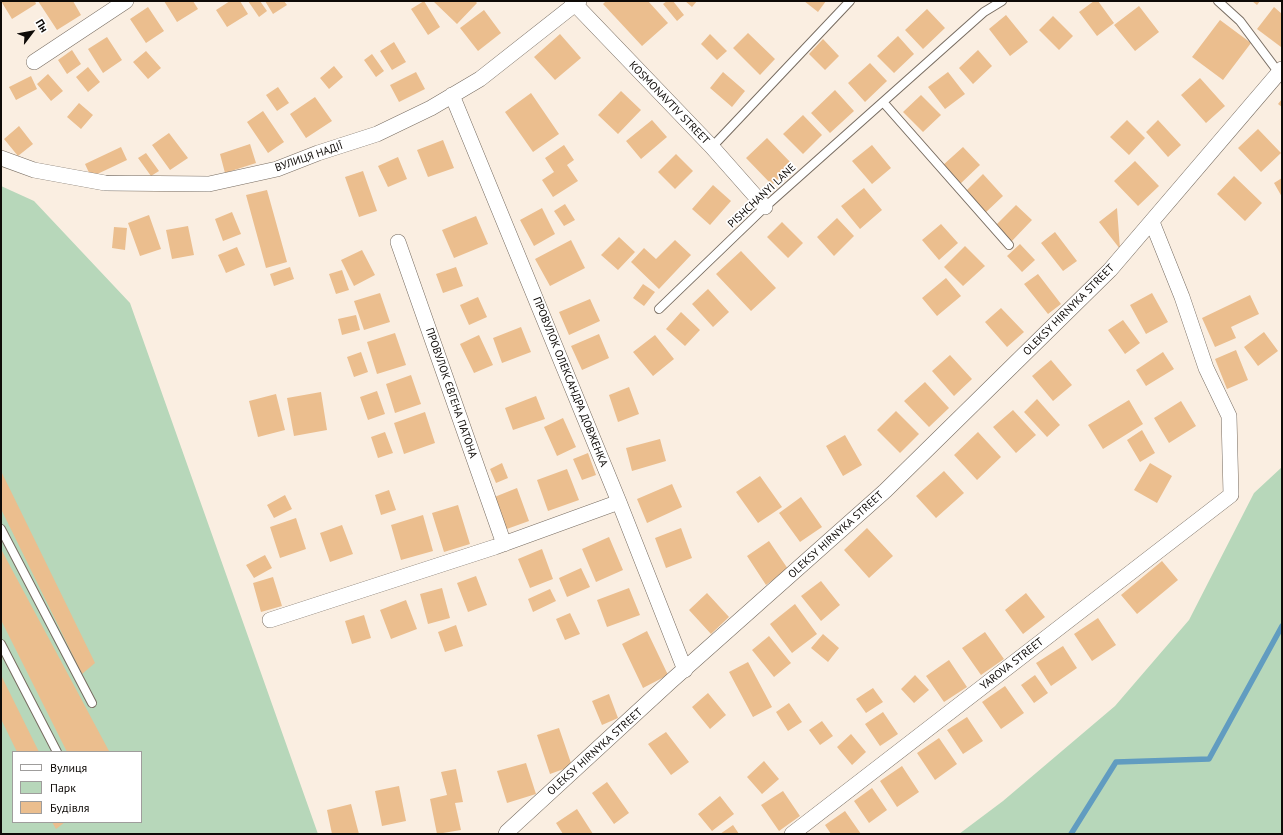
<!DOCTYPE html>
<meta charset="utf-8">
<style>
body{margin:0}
#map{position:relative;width:1283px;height:835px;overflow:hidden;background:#faeee1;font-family:"PT Sans",sans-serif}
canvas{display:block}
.frame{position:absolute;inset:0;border:2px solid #0e0a07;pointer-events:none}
.legend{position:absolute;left:12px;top:751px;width:130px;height:72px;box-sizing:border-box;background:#fff;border:1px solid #9f9d9c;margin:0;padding:5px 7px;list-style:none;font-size:12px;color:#0e0a07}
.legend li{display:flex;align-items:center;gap:8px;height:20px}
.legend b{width:20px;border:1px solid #9f9d9c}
.north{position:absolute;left:12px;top:12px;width:40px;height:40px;-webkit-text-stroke:3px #fff;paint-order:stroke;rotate:58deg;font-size:11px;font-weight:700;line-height:16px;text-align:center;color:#0e0a07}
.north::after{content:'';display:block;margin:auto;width:14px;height:18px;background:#0e0a07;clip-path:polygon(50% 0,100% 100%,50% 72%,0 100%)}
</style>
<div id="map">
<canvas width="1283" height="835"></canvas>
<div class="frame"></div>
<ul class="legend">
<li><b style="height:5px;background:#fff"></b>Вулиця</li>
<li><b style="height:11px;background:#b7d7ba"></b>Парк</li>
<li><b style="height:11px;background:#ebbe8e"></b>Будівля</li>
</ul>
<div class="north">Пн</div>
</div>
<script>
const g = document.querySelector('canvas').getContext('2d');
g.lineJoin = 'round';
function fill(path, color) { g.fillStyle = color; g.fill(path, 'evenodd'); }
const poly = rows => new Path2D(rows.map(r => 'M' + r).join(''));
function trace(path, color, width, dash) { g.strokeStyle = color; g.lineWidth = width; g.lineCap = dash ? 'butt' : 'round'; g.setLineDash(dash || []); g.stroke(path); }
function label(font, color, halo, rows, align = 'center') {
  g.font = font + ' "PT Sans",sans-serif'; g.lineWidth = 3.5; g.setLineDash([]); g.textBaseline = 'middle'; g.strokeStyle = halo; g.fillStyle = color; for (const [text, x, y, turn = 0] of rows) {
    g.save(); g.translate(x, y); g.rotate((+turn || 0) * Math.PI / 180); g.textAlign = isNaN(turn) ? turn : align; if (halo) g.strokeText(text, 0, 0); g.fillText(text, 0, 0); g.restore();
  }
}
fill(poly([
 [1,186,34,201,130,303,318,834,1,834],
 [13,752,141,752,141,822,13,822],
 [1282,467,1282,834,959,834,1003,801,1115,706,1189,620,1254,493]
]), '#b7d7ba');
trace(poly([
 [1071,834,1116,762,1209,759,1282,626]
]), '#619cc0', 5.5);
fill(poly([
 [1,1,35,1,36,4,12,19],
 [38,1,73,1,81,15,57,30],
 [164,1,193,1,198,9,177,22],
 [230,1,240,1,248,14,227,27,216,10],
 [248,1,260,1,267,11,259,17],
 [265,1,284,1,287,5,273,14],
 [424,1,440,27,428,35,411,9],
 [433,1,475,1,477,3,457,24],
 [606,1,648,1,668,23,642,46,603,4],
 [667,1,673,1,684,15,677,21,663,4],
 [685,1,697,1,692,7],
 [804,1,826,1,818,12],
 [1094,1,1098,1,1114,23,1097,36,1079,12],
 [1252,1,1260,1,1257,5],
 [1139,6,1159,32,1135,51,1114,25],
 [148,7,164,31,146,43,130,19],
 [1274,7,1282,14,1281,47,1257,29],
 [927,9,945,28,923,49,905,30],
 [484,10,501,33,478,51,460,28],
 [1006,15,1028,42,1010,56,989,29],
 [1053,16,1073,36,1059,50,1039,30],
 [1220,20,1251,43,1223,80,1192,57],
 [748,33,775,59,760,75,733,48],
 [560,34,581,58,555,80,534,57],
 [710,34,727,51,717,60,701,44],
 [898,36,914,54,894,73,877,56],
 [107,37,122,60,103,73,88,49],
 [823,39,839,56,825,70,809,54],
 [394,42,406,62,392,70,380,51],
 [72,50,81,64,67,74,58,60],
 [978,50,992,66,973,84,959,68],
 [146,51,161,68,148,79,133,62],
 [372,54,384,71,376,77,364,60],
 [870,63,887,81,865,102,848,83],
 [334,66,343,77,329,89,320,78],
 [88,67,100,82,88,92,76,77],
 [416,72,425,89,399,102,390,85],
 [723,72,745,91,732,107,710,88],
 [948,72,965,94,945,109,928,87],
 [48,74,63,91,51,101,37,84],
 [31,76,37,89,16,100,9,87],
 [1200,78,1225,106,1206,123,1181,95],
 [278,87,289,103,277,111,266,95],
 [835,90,854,111,830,133,811,113],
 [621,91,641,110,618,134,598,115],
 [531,93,559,134,533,152,505,112],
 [921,95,941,115,923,132,903,112],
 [315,97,332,121,306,138,290,114],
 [1282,99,1282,107,1278,104],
 [79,103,93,115,81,129,67,117],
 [263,111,284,142,268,153,247,122],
 [803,115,822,135,803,154,783,134],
 [652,120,667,137,641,159,626,141],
 [1127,120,1145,138,1129,155,1110,137],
 [1158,120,1181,145,1168,157,1146,132],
 [19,126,33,144,18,156,4,139],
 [1258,129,1281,153,1261,172,1238,148],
 [169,133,188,158,170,170,152,145],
 [767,138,793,165,772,185,746,158],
 [443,140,454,168,428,177,417,150],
 [250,144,256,163,225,173,220,154],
 [564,145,574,160,567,165,578,181,553,197,542,180,554,172,545,158],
 [872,145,891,168,872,184,852,161],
 [121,147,127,160,91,177,85,164],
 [963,147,980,165,959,185,942,166],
 [146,153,159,171,151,176,138,158],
 [676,154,693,171,675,189,658,172],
 [398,157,407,179,388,187,378,166],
 [1135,161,1159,186,1138,206,1114,181],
 [363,171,377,211,359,217,345,177],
 [983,174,1003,196,984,214,964,193],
 [1234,176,1262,203,1245,221,1217,194],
 [1282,178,1282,197,1274,183],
 [713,185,731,201,710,225,692,209],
 [864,188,882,210,860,229,841,206],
 [267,190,287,262,266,268,246,195],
 [565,204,575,220,564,226,554,211],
 [1016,205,1032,220,1011,242,995,226],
 [542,208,555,234,534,246,520,220],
 [1117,208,1120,249,1099,222],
 [232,212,241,234,223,241,215,219],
 [149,215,161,249,140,256,128,223],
 [476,216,488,244,454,258,442,230],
 [837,218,854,236,834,256,817,237],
 [782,222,803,243,788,258,767,237],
 [941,224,958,243,939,260,922,240],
 [188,226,194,255,172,259,166,230],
 [114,227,127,228,125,250,112,248],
 [1055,232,1077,261,1063,271,1041,243],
 [619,237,635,252,618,270,601,255],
 [571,240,585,268,550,286,535,259],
 [675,240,691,255,659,289,631,262,644,248,656,259],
 [1020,244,1035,260,1022,272,1007,256],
 [965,246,985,266,963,286,944,267],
 [237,247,245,265,226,273,218,255],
 [362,250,375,275,354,286,341,260],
 [741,251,776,288,751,311,716,274],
 [290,267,294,279,274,286,270,274],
 [456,267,463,286,443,293,436,274],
 [342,270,349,290,336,294,329,274],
 [1038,274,1061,304,1048,314,1024,284],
 [946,278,961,296,937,316,922,298],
 [643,284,655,292,644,306,633,298],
 [708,289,729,312,713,327,692,304],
 [380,293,390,322,364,330,354,301],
 [1152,293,1168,322,1146,334,1130,305],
 [1250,295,1259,314,1231,327,1236,338,1215,347,1202,318],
 [478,297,487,317,469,325,460,305],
 [590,299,600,321,569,335,559,312],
 [1001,308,1024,332,1007,347,985,322],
 [681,312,700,330,685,346,666,329],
 [356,315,360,330,342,335,338,319],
 [1123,320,1140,343,1125,354,1108,330],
 [521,327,531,352,502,363,493,338],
 [1264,332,1278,351,1258,366,1244,347],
 [395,333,406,365,377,374,367,342],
 [599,334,609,358,582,370,571,346],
 [479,335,493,365,474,373,460,344],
 [655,335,674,359,653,376,633,352],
 [1236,350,1248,380,1227,389,1215,359],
 [361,352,368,372,354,377,347,357],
 [1163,352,1174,369,1146,386,1136,370],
 [950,355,972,379,954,396,932,371],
 [1051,360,1072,385,1053,401,1032,376],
 [411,375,421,404,395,413,386,384],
 [925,382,949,408,929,427,904,401],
 [629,387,639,414,618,422,609,395],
 [377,391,385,414,368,420,360,397],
 [321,392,327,430,294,436,287,398],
 [276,394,285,430,258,437,249,401],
 [536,396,545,419,513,430,505,408],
 [1037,399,1060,425,1047,437,1024,412],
 [1129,400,1143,424,1103,449,1088,425],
 [1181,401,1196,426,1169,443,1154,418],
 [1013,410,1036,435,1016,453,993,427],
 [896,411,919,434,900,453,877,430],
 [425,412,435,443,404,454,394,423],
 [563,418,576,447,557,456,544,427],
 [1142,430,1155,453,1140,462,1127,440],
 [385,432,393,453,378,458,371,437],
 [978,432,1001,457,977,480,954,455],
 [845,435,862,465,843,476,826,446],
 [660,439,666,461,632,471,626,448],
 [588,453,596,475,582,480,573,459],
 [502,463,508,478,496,483,490,469],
 [1150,463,1172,476,1157,503,1134,490],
 [567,469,579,500,548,511,537,480],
 [1,471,95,663,82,674,1,509],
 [944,471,964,493,936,518,916,496],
 [760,476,782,507,758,523,736,492],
 [672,484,682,507,647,523,637,499],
 [517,488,529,521,504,530,492,498],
 [389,490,396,510,381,515,375,495],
 [285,495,292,509,274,518,267,505],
 [801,497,822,527,800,542,779,513],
 [458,505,470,544,444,552,432,513],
 [423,515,433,551,401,560,391,525],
 [296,518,306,549,280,558,270,527],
 [342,525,353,554,330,562,320,533],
 [681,528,692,558,666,568,655,538],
 [867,528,893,556,869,578,844,550],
 [609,537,623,570,596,582,582,549],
 [769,541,788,569,766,585,747,556],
 [1,549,109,751,108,752,67,752,1,620],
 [542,549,553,579,530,588,518,559],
 [265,555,272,568,254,578,246,565],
 [1162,561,1178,580,1137,614,1121,595],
 [581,568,590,587,567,597,559,578],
 [476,576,487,605,468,612,457,583],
 [273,577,282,606,261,612,253,583],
 [821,581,840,605,821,621,801,596],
 [442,588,450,618,428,624,420,594],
 [629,588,640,615,607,627,597,600],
 [550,589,556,601,533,612,528,599],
 [707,593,729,617,711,634,689,610],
 [1026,593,1045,617,1023,634,1005,610],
 [406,600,417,629,391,639,380,610],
 [795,604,817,634,792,653,770,624],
 [570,613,580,634,565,640,556,619],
 [364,615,371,638,352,644,345,621],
 [1098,618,1116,645,1092,661,1074,634],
 [456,625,463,646,445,652,438,632],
 [647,631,668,675,643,688,622,644],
 [985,632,1004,659,981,675,962,648],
 [823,634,839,648,828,662,811,648],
 [769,636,791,663,774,677,752,650],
 [1063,646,1077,668,1051,686,1036,663],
 [949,660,967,687,944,702,926,676],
 [748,662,772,707,753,717,729,672],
 [1,675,39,752,17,752,1,719],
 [915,675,929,690,914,703,901,689],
 [1035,675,1048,693,1034,703,1021,685],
 [1005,686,1024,713,1001,729,982,702],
 [873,688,883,702,866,713,856,699],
 [708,693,726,715,710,729,692,707],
 [609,694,618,718,602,725,592,701],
 [789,703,802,722,788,731,776,712],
 [883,712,898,734,880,746,865,724],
 [967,717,983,741,963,754,947,730],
 [822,721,833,736,820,745,809,730],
 [559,728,572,766,550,774,537,735],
 [666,732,689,762,671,775,648,744],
 [851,734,866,752,852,765,837,747],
 [939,738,957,764,935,780,917,753],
 [764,761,779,779,762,794,747,777],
 [526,763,536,794,507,803,497,771],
 [902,766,919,792,897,807,880,781],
 [456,769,463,802,455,803,461,830,437,834,430,799,447,795,441,772],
 [607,782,629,813,614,824,592,793],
 [399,786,406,821,382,826,375,791],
 [872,788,887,810,869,823,854,801],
 [783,791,800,816,779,831,761,805],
 [720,796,734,814,712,831,698,814],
 [351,804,359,834,332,834,327,810],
 [577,809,593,834,563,834,556,823],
 [845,811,861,834,831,834,825,825],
 [52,822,65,822,56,829],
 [733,825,739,834,720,834]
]), '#ebbe8e');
const lane = poly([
 [1218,1,1240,21,1279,73],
 [883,102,1009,245],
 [712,147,850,1],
 [659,309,765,207,984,12,1002,1],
 [1,529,92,703],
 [1,644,57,752]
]);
const street = poly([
 [572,1,712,147,765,207],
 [34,62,126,1],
 [452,95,619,502,685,670],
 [1,158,34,170,105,183,209,184,277,169,318,153,377,134,431,108,480,79,579,1],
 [398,242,504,544],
 [270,620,495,547,619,502],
 [506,834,507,832,670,682,885,491,1110,270,1282,69],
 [792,834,1231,495,1229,416,1206,368,1182,297,1152,222]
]);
trace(lane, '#776c61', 10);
trace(street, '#776c61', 16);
trace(lane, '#fff', 8);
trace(street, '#fff', 15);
label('11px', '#0e0a07', '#fff', [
 ["KOSMONAVTIV STREET",669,103,46],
 ["ВУЛИЦЯ НАДІЇ",309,157,-19],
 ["PISHCHANYI LANE",762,196,-43],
 ["OLEKSY HIRNYKA STREET",1069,310,-45],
 ["ПРОВУЛОК ОЛЕКСАНДРА ДОВЖЕНКА",570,382,68],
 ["ПРОВУЛОК ЄВГЕНА ПАТОНА",451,393,71],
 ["OLEKSY HIRNYKA STREET",836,535,-42],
 ["YAROVA STREET",1012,664,-38],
 ["OLEKSY HIRNYKA STREET",595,752,-42]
]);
</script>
